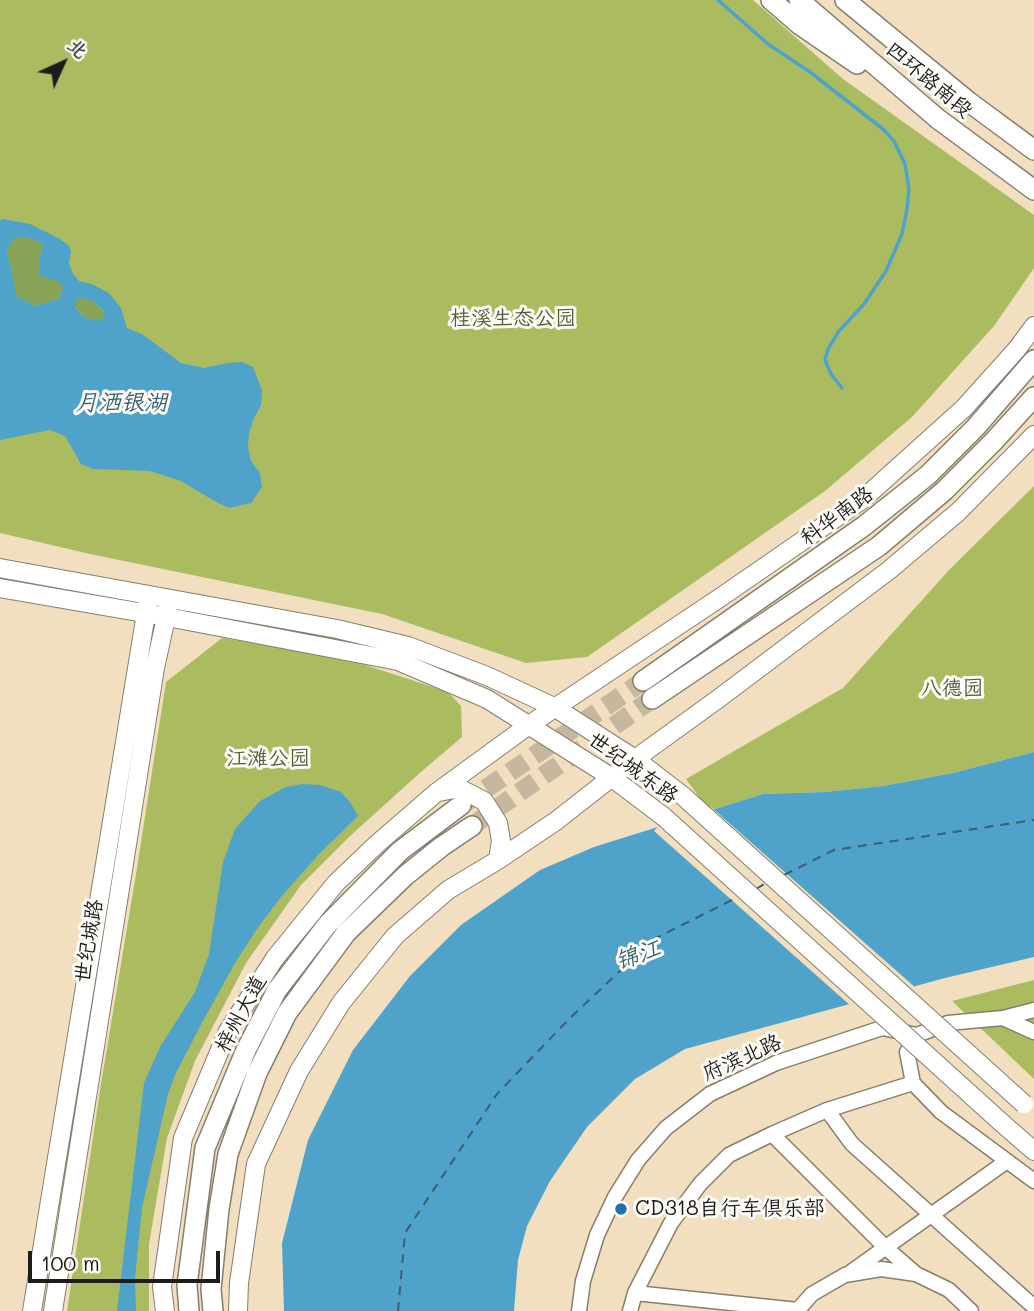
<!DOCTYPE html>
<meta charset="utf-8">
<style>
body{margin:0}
#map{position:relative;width:1034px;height:1311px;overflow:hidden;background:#f1dfc0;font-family:Mali,"LXGW WenKai TC",sans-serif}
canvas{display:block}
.north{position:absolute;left:28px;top:28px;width:70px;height:70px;-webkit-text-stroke:5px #fdfcf7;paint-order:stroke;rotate:45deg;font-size:19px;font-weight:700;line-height:28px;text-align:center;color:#1c1c1c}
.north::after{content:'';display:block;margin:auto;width:24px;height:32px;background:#1c1c1c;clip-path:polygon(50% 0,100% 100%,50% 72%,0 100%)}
.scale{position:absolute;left:28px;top:1251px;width:192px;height:32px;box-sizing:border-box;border:4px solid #1c1c1c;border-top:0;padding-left:9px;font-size:21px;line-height:24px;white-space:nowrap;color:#1c1c1c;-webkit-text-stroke:5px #fdfcf7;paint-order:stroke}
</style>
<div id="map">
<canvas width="1034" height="1311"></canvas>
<div class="north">北</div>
<div class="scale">100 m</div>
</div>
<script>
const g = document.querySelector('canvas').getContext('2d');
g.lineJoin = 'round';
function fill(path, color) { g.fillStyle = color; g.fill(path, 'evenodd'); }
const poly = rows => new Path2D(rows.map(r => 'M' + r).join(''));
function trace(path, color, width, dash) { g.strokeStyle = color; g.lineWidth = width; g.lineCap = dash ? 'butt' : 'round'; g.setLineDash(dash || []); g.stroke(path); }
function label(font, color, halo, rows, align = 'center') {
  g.font = font + ' Mali,"LXGW WenKai TC",sans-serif'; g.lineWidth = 6; g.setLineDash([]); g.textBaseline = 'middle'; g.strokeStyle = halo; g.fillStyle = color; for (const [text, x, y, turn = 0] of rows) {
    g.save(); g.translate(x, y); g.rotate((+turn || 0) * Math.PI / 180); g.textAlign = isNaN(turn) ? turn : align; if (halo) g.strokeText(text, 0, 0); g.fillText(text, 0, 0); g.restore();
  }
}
fill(poly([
 [0,0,753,0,843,79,1034,215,1034,268,994,326,912,417,825,491,587,657,526,663,382,614,90,554,0,533],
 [1034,486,1034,752,953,773,883,786,825,792,763,794,709,811,686,779,843,688,950,569],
 [222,638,344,658,448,692,461,706,462,737,422,771,350,836,301,885,246,963,195,1061,167,1138,149,1244,149,1311,67,1311,101,1084,137,868,166,682],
 [1034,980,1034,1079,952,1001]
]), '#aabc5f');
fill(poly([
 [15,237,26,237,43,244,40,257,46,277,60,282,63,288,59,299,35,306,17,297,7,250],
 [80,297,93,301,105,314,102,322,85,318,76,307,76,303]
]), '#87a456');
fill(poly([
 [3,219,30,224,60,239,69,246,71,252,69,263,72,272,79,281,92,284,109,293,121,308,127,328,142,334,181,363,204,368,227,363,242,362,253,367,262,390,261,405,254,418,249,433,248,447,251,461,260,473,262,487,251,503,229,508,216,502,181,481,150,471,93,469,81,464,65,436,50,430,0,440,0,220],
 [15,237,26,237,43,244,40,257,40,276,60,282,63,288,59,299,35,306,17,297,7,250],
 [80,297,93,301,105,313,102,321,85,318,76,308,76,303],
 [1034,752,1034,957,945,978,685,1049,635,1079,587,1127,550,1181,527,1226,518,1260,514,1311,284,1311,282,1243,308,1140,353,1050,410,976,461,925,540,870,594,847,763,794,825,792,883,786,953,773],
 [303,784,320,785,341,792,350,802,358,816,320,853,281,897,257,929,235,963,203,1021,175,1075,168,1094,142,1208,135,1278,136,1311,117,1311,144,1083,160,1047,195,992,209,954,223,862,235,829,260,801,286,787]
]), '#4fa3cb');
fill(poly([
 [711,807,917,989,852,1007,654,831,662,822]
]), '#f1dfc0');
trace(poly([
 [718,0,768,44,810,72,883,129,894,141,905,164,909,189,907,209,902,234,886,271,864,304,839,331,828,349,825,360,831,374,842,388]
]), '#4fa3cb', 3.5);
trace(poly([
 [784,875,834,850,1034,820],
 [756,889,766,883],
 [398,1311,405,1233,497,1094,569,1019,654,939,738,897]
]), '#366074', 2, [9, 7]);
trace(poly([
 [462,805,643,681],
 [472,826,652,699]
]), '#c6b89f', 19, [19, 10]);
const minor = poly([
 [1003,1018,1034,1010],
 [913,1083,941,1112,1034,1181],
 [913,1083,907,1052,917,1035],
 [827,1110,852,1144,1034,1307],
 [772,1134,885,1247,916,1274],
 [851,1272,1007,1161],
 [635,1293,798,1310],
 [579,1311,583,1281,597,1235,615,1197,638,1160,666,1128,710,1094,776,1063,882,1028,917,1035,948,1023,1003,1018,1034,1032],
 [630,1311,635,1293,671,1223,700,1184,729,1155,772,1134,827,1110,913,1083],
 [797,1311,812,1294,845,1275,881,1269,916,1274,949,1290,971,1311]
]);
const major = poly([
 [0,568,337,629,408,646,487,676,554,707,635,759,683,796],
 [0,588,167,617,398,661,487,699,611,777,664,817],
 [439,792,459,788,484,801,498,823,501,841,498,860],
 [1003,1124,1034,1151],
 [32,1311,149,595],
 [53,1311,155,668,170,599],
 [165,1311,162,1287,183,1138,228,1031,275,958,336,883,378,843,437,792,529,725,721,597,863,499,964,408,1017,349,1034,326],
 [238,1311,239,1283,256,1164,299,1071,341,1003,395,936,448,890,498,860,556,821,635,759,718,699,888,571,958,512,1034,435]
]);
const highway = poly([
 [771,0,800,25,857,64],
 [799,0,938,119,1034,190],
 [845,0,969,102,1034,150],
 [643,681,864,526,928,475,975,428,1034,360],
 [652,699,879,546,944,491,994,441,1034,397],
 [189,1311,187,1285,205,1148,246,1050,277,990,327,925,400,851,461,805],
 [213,1311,211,1289,219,1209,228,1154,257,1073,287,1013,346,933,405,876,441,847,472,826]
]);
trace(minor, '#867e6e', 17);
trace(major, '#867e6e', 20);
trace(highway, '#867e6e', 22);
trace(minor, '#fff', 14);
trace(major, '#fff', 18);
trace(highway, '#fff', 19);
const majorBridge = poly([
 [683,796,1024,1104],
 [664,817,1003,1124]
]);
trace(majorBridge, '#867e6e', 20, []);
trace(majorBridge, '#fff', 18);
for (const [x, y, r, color] of [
 [621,1209,7,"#1f6fb2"]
]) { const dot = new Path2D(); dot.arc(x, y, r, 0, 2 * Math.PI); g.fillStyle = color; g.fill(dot); trace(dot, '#fdfcf7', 2.5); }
label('21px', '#1c1c1c', '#fdfcf7', [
 ["四环路南段",929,80,40],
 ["科华南路",837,516,-36],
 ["世纪城东路",633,768,36],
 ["世纪城路",89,941,-81],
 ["梓州大道",241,1014,-62],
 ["府滨北路",742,1058,-24]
]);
label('21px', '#555c37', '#fdfcf7', [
 ["桂溪生态公园",513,319],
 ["八德园",952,689],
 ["江滩公园",268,759]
]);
label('21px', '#1c1c1c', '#fdfcf7', [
 ["CD318自行车俱乐部",635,1209]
], 'left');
label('italic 23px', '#366074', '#fdfcf7', [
 ["月洒银湖",121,403],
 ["锦江",638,955,-20]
]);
</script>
